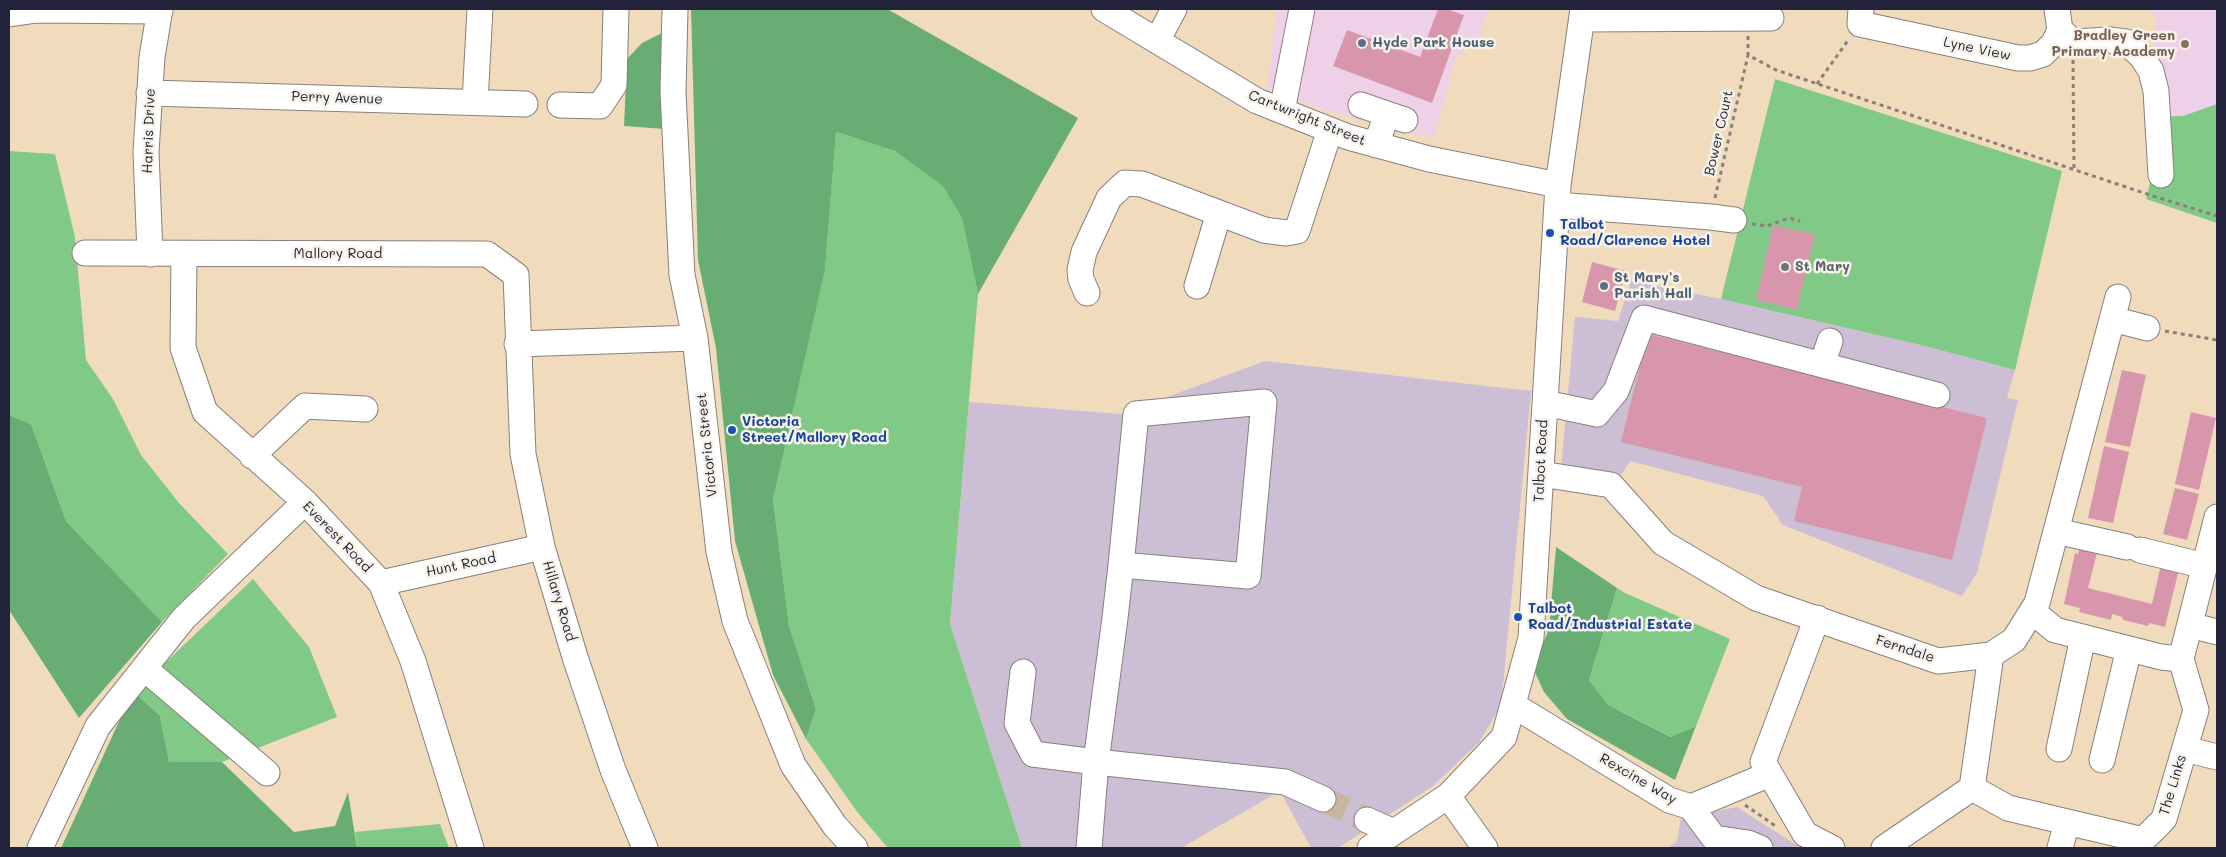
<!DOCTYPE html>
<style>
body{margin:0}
#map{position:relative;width:2226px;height:857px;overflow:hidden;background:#f0dcbc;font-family:Mali,sans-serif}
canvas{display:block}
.frame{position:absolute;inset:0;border:10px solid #22223b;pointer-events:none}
</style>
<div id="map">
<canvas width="2226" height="857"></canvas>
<div class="frame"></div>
</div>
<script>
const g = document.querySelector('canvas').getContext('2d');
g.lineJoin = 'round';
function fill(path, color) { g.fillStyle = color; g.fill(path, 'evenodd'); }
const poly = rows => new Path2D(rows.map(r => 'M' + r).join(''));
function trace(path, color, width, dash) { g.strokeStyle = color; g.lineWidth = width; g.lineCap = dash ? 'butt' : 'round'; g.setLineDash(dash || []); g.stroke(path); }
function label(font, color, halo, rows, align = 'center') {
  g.font = font + ' Mali,sans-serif'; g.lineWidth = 5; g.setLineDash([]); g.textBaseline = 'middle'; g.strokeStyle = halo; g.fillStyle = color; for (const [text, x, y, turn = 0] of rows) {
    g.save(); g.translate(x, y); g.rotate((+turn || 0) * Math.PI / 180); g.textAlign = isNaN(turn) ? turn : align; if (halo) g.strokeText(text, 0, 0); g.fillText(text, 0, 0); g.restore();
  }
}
fill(poly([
 [1277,9,1488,9,1480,37,1455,58,1434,138,1356,119,1267,91],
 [2152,9,2217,9,2217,104,2183,116,2151,117,2151,66,2156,22]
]), '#eed0e8');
fill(poly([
 [1631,281,1721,299,1925,346,2015,370,2007,398,2018,400,1977,573,1962,596,1783,525,1763,496,1630,461,1621,475,1561,468,1575,317,1618,321],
 [1265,361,1531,391,1501,706,1479,742,1433,786,1338,848,1311,848,1280,791,1181,848,1022,848,950,624,969,402,1121,414],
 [1737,807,1801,848,1668,848,1677,841,1681,818]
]), '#ccbed4');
fill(poly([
 [1775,79,2062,171,2015,370,1925,346,1721,299],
 [2217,104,2217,223,2146,199,2151,179,2151,117,2183,116],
 [836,132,895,151,943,185,962,218,978,294,950,624,1022,848,888,848,858,813,806,739,816,709,789,626,773,500,825,270],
 [9,151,55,154,75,237,86,360,113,399,141,455,179,503,228,554,162,622,66,521,31,424,9,415],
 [253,579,309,647,337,717,222,762,169,762,160,716,133,691,164,664],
 [1617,588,1625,593,1730,639,1696,726,1672,737,1608,705,1589,680],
 [440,824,449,848,357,848,355,832]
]), '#80c986');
fill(poly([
 [691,9,889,10,1078,118,978,294,962,218,943,186,895,151,836,132,825,270,773,500,789,626,816,709,806,739,773,675,735,541,716,348,698,260],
 [664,32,665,129,624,126,627,59,642,43],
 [9,415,31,424,66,521,162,622,79,718,9,610],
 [1556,547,1617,588,1589,680,1608,705,1671,737,1696,726,1675,780,1567,719,1544,692,1533,668,1549,629],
 [133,691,160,716,169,762,222,762,294,832,335,826,348,792,357,848,61,848]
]), '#68ad73');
fill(poly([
 [1438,9,1446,9,1464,15,1432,103,1333,66,1347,30,1420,57],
 [1773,225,1815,234,1797,310,1756,300],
 [1592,262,1626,271,1615,311,1582,302],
 [1648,334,1987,418,1952,560,1794,521,1802,487,1621,442],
 [2122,370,2146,375,2130,447,2105,442],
 [2191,412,2216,418,2199,490,2175,484],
 [2104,446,2129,452,2113,523,2088,518],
 [2175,488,2199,494,2187,540,2163,534],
 [2080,545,2098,549,2088,588,2152,604,2161,565,2179,569,2165,627,2149,623,2148,626,2123,620,2122,617,2112,614,2111,620,2079,612,2080,608,2064,604,2075,553,2078,554]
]), '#d796ac');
trace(poly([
 [1323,799,1367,820]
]), '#c7b7a2', 25, [25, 12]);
const minor = poly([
 [675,9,673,92,682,275,695,338,719,552,735,621,793,765,835,826,855,848],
 [1104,9,1257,101,1348,137,1429,159,1558,185],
 [1861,9,1860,24,2018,58,2030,58,2043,54,2054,43,2060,30,2057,9],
 [9,14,37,10,160,11],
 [1582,19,1771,18],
 [2060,30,2073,42,2109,40,2126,42,2142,57,2151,71,2156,91,2161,175],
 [1157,41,1174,9],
 [149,93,525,104],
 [475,102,480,9],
 [560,105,600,106,614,85,616,9],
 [1361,105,1387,114],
 [1282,111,1302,9],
 [1376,145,1387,114,1405,120],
 [1557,205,1711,217,1734,220],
 [85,253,487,254,516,275,523,454,542,547,575,657,613,770,645,848],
 [150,254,146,152,152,57,160,9],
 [184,254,183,348,205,412,305,502,381,583,413,661,471,848],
 [1197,286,1219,213],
 [1087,293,1081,279,1080,270,1084,252,1109,198,1125,183,1142,184,1264,230,1286,233,1297,231,1330,130],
 [2112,319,2147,328],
 [517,344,695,338],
 [1822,365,1830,341],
 [1545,403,1597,414,1616,391,1644,318,1937,395],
 [252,456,305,406,365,409],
 [1541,474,1611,485,1663,543,1756,598,1938,661,1991,655,2014,640,2037,603,2118,297],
 [2056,531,2127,547],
 [2140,550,2205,566],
 [1121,565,1248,576,1264,402,1136,414,1121,565,1115,618,1096,762,1285,782,1323,799],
 [381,583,542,547],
 [1817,618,1763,762,1805,834,1832,848],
 [2190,625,2217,632],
 [1991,655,1972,788,2008,808,2143,840,2164,819,2196,710,2181,659,2161,657,2055,630,2032,611],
 [2181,659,2217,517],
 [144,668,267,773],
 [1023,672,1017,723,1033,754,1096,762,1089,848],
 [1513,705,1669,800,1691,807,1770,774],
 [2059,749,2083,637],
 [2185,749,2217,757],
 [2102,760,2129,649],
 [1448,796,1485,848],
 [1691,807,1714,838,1748,843,1760,848],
 [1367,820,1394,832],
 [40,848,98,726,184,618,305,502],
 [1370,848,1448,796,1504,737,1531,638,1558,185,1583,9],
 [1884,848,1972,788],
 [2060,848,2067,822]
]);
trace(minor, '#897f7c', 27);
trace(poly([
 [1748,36,1748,55,1776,70,2150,195,2217,216],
 [2073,60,2074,169],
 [1817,84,1849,39],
 [1715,198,1748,55],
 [1752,224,1767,226,1789,218,1800,221],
 [2165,331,2217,340],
 [1745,805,1777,827]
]), '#897f7c', 3, [4, 4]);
trace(minor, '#fff', 25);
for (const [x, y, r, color] of [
 [1362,43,5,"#5c6f8a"],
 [2185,44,5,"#8d6e63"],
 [1550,233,5,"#1a4fb4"],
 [1785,267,5,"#6b7280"],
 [1604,286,5,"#5c6f8a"],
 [732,430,5,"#1a4fb4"],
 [1518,617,5,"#1a4fb4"]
]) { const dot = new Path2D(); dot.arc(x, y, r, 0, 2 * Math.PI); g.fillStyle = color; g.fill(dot); trace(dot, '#f7f3e8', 2); }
label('bold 14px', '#785e54', '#f7f3e8', [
 ["Bradley Green",2175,36],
 ["Primary Academy",2175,52]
], 'right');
label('bold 14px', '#4e5e75', '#f7f3e8', [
 ["Hyde Park House",1372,43],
 ["St Mary's",1614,278],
 ["Parish Hall",1614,294]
], 'left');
label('14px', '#22223b', '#f7f3e8', [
 ["Lyne View",1977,49,12],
 ["Perry Avenue",337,98,2],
 ["Cartwright Street",1307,118,22],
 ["Harris Drive",149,131,-88],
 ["Bower Court",1719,133,-77],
 ["Mallory Road",338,254],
 ["Victoria Street",707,445,-96],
 ["Talbot Road",1541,461,-87],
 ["Everest Road",337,537,46],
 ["Hunt Road",461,565,-12],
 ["Hillary Road",559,601,73],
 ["Ferndale",1905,649,18],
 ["Rexcine Way",1638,779,30],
 ["The Links",2173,785,-73]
]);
label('bold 14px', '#164399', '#f7f3e8', [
 ["Talbot",1560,225],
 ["Road/Clarence Hotel",1560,241],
 ["Victoria",742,422],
 ["Street/Mallory Road",742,438],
 ["Talbot",1528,609],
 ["Road/Industrial Estate",1528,625]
], 'left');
label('bold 14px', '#5b616d', '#f7f3e8', [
 ["St Mary",1795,267]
], 'left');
</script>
